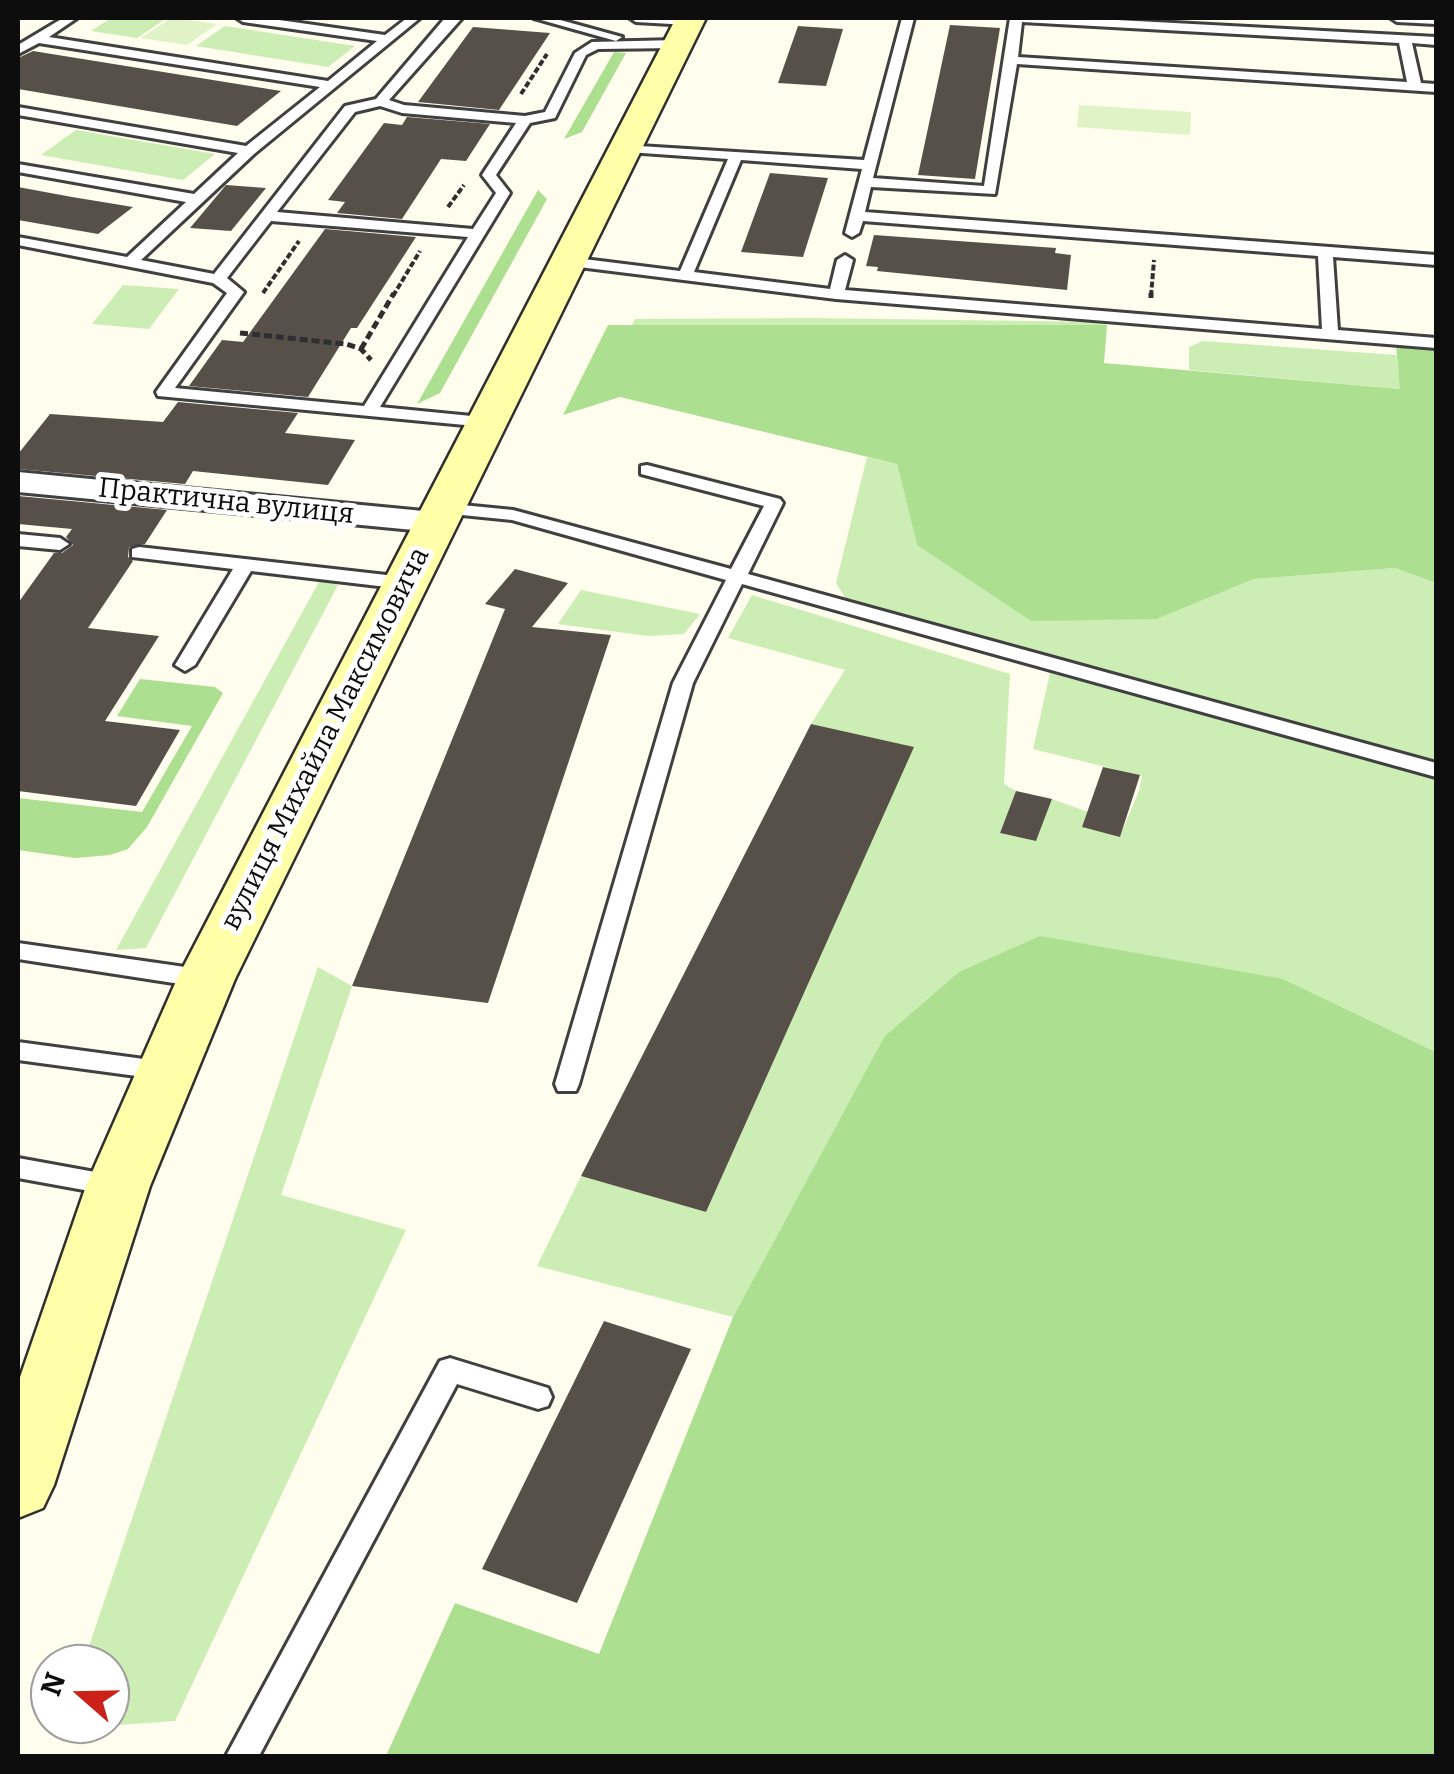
<!DOCTYPE html>
<meta charset="utf-8">
<style>
body{margin:0}
#map{position:relative;width:1454px;height:1774px;overflow:hidden;background:#fffdee;font-family:Bitter,serif}
canvas{display:block}
.frame{position:absolute;inset:0;border:20px solid #0d0d0d;pointer-events:none}
.north{position:absolute;left:30px;top:1644px;width:100px;height:100px;box-sizing:border-box;background:#fff;border:2px solid #9e9e9e;border-radius:50%;rotate:290deg;font-size:28px;font-weight:700;line-height:40px;text-align:center;color:#0d0d0d}
.north::after{content:'';display:block;margin:auto;width:35px;height:45px;background:#ca2219;clip-path:polygon(50% 0,100% 100%,50% 72%,0 100%)}
</style>
<div id="map">
<canvas width="1454" height="1774"></canvas>
<div class="frame"></div>
<div class="north">N</div>
</div>
<script>
const g = document.querySelector('canvas').getContext('2d');
g.lineJoin = 'round';
function fill(path, color) { g.fillStyle = color; g.fill(path, 'evenodd'); }
const poly = rows => new Path2D(rows.map(r => 'M' + r).join(''));
function trace(path, color, width, dash) { g.strokeStyle = color; g.lineWidth = width; g.lineCap = dash ? 'butt' : 'round'; g.setLineDash(dash || []); g.stroke(path); }
function label(font, color, halo, rows, align = 'center') {
  g.font = font + ' Bitter,serif'; g.lineWidth = 10; g.setLineDash([]); g.textBaseline = 'middle'; g.strokeStyle = halo; g.fillStyle = color; for (const [text, x, y, turn = 0] of rows) {
    g.save(); g.translate(x, y); g.rotate((+turn || 0) * Math.PI / 180); g.textAlign = isNaN(turn) ? turn : align; if (halo) g.strokeText(text, 0, 0); g.fillText(text, 0, 0); g.restore();
  }
}
fill(poly([
 [111,18,167,18,137,38,91,31],
 [225,26,355,46,328,67,196,46],
 [76,130,215,154,183,180,41,155],
 [123,285,179,289,149,329,92,324],
 [811,318,1103,322,1107,325,632,325,635,319],
 [1203,341,1396,355,1401,389,1189,370,1189,347],
 [867,457,897,464,917,545,1157,619,1254,579,1395,568,1436,583,1436,760,846,599,836,583],
 [320,580,338,585,146,948,116,950],
 [581,590,700,614,684,634,648,636,558,624],
 [752,595,1010,674,1004,784,1016,791,1000,833,1036,841,1052,799,1088,812,1084,828,1120,836,1139,791,1142,776,1033,749,1050,673,1436,779,1436,1052,1283,979,884,1037,733,1317,537,1266,581,1176,706,1212,913,747,811,724,845,670,728,638],
 [318,967,352,986,281,1195,406,1230,175,1721,61,1729,62,1724,110,1724,110,1664,83,1664]
]), '#ccedb4');
fill(poly([
 [614,52,626,53,582,132,564,139],
 [538,190,547,199,440,393,417,404],
 [608,325,1107,325,1104,363,1400,389,1396,346,1436,350,1436,583,1395,568,1254,579,1157,619,1031,621,917,545,897,464,620,397,563,415],
 [140,679,215,687,223,693,147,827,128,849,110,855,75,858,18,850,18,798,142,812,192,726,117,716],
 [1040,936,1283,979,1436,1052,1436,1756,386,1756,455,1603,599,1654,733,1317,884,1037,959,972]
]), '#addf91');
fill(poly([
 [171,18,173,18,217,24,187,45,141,38],
 [1079,105,1191,112,1190,135,1077,127]
]), '#dff3c6');
fill(poly([
 [950,25,1000,28,975,179,918,175],
 [798,26,843,29,826,86,778,83],
 [473,27,550,33,499,110,418,102],
 [33,51,281,91,237,126,18,89,18,58],
 [407,117,490,124,466,161,441,159,402,219,337,213,345,202,328,200,384,123,402,125],
 [770,173,828,178,803,257,741,252],
 [226,185,266,188,231,231,190,228],
 [18,187,72,197,133,207,98,234,18,220],
 [325,229,416,237,357,328,351,328,308,397,189,386,222,340,243,342],
 [874,235,1056,248,1055,253,1071,255,1067,290,877,271,878,267,866,266],
 [178,402,298,413,285,433,355,440,328,485,193,471,185,484,18,469,18,454,50,414,163,422],
 [18,496,167,510,145,544,129,547,128,557,133,561,88,628,159,636,105,721,180,730,136,806,18,791,18,603,54,553,62,553,73,545,66,537,72,529,18,524],
 [515,569,568,583,532,627,611,635,488,1003,352,986,505,609,485,604],
 [811,724,914,747,706,1212,581,1176],
 [1103,767,1140,775,1120,837,1082,827],
 [1016,791,1052,799,1036,841,1000,833],
 [604,1321,691,1349,577,1603,482,1569]
]), '#575049');
const lane = poly([
 [63,18,77,18,49,37,328,81,377,41,243,22,237,18,265,18,385,35,407,18,420,18,254,154,141,260,214,274,345,106,376,99,445,18,462,18,389,100,404,105,525,116,545,112,575,53,592,42,677,40,683,44,677,48,598,49,586,55,555,118,530,123,496,175,510,193,380,407,492,418,495,422,486,427,158,396,156,392,227,293,213,283,18,245,18,237,127,257,186,202,18,172,18,164,194,194,238,153,18,115,18,107,246,146,320,87,39,43,18,54,18,45,63,18],
 [380,106,402,113,516,123,482,175,496,193,473,229,277,212,355,112,380,106],
 [271,221,468,237,364,406,175,388,244,292,227,278,271,221],
 [534,18,553,18,622,37,616,41,534,18],
 [630,18,690,18,695,21,689,25,636,22,630,18],
 [902,18,914,18,873,178,984,186,1010,18,1080,18,1436,37,1436,45,1412,43,1421,83,1436,84,1436,92,1017,64,995,194,871,187,865,212,1436,255,1436,265,1333,257,1338,330,1436,338,1436,348,836,299,563,265,563,259,568,257,680,271,728,159,628,152,623,151,623,145,864,160,902,18],
 [1022,22,1399,43,1407,82,1018,57,1022,22],
 [741,160,862,169,845,233,852,237,859,233,863,221,1318,256,1322,329,845,290,853,260,845,255,837,260,830,289,694,272,741,160],
 [1391,18,1436,18,1436,24,1397,22,1391,18],
 [647,465,780,499,783,503,748,574,1436,763,1436,777,742,584,693,683,579,1084,576,1091,558,1091,555,1084,673,683,726,580,512,520,442,513,433,508,442,503,513,510,731,569,764,506,641,474,641,466,647,465],
 [18,534,60,538,69,544,60,550,18,546,18,534],
 [139,547,404,577,413,583,404,589,251,571,195,665,185,671,175,665,233,569,132,557,132,549,139,547],
 [18,943,206,970,214,973,218,979,214,985,206,988,18,959,18,943],
 [18,1042,166,1062,175,1064,178,1071,175,1078,166,1080,18,1060,18,1042],
 [18,1158,117,1176,126,1179,130,1186,126,1193,117,1196,18,1178,18,1158],
 [450,1358,548,1388,552,1397,548,1406,538,1409,457,1384,259,1756,226,1756,440,1361,450,1358]
]);
const street = poly([
 [18,472,434,512,446,515,451,522,446,529,434,532,18,492,18,472]
]);
const secondary = poly([
 [676,18,706,18,235,979,150,1186,54,1485,43,1508,18,1518,18,1383,86,1186,177,979,676,18]
]);
trace(lane, '#404040', 6);
trace(street, '#404040', 6);
trace(secondary, '#2f2f2f', 5);
trace(poly([
 [521,94,547,54],
 [448,207,464,185],
 [263,293,299,241],
 [393,296,420,251],
 [1151,296,1154,260]
]), '#2f2f2f', 4, [6, 2.5]);
trace(poly([
 [1151,298,1151,293],
 [240,333,346,344,361,349,371,360],
 [361,349,394,293]
]), '#2f2f2f', 5, [8, 4]);
fill(lane, '#fff');
fill(street, '#fff');
fill(secondary, '#fffea9');
label('28px', '#0d0d0d', '#fff', [
 ["Практична вулиця",226,502,6],
 ["вулиця Михайла Максимовича",326,739,-63]
]);
</script>
